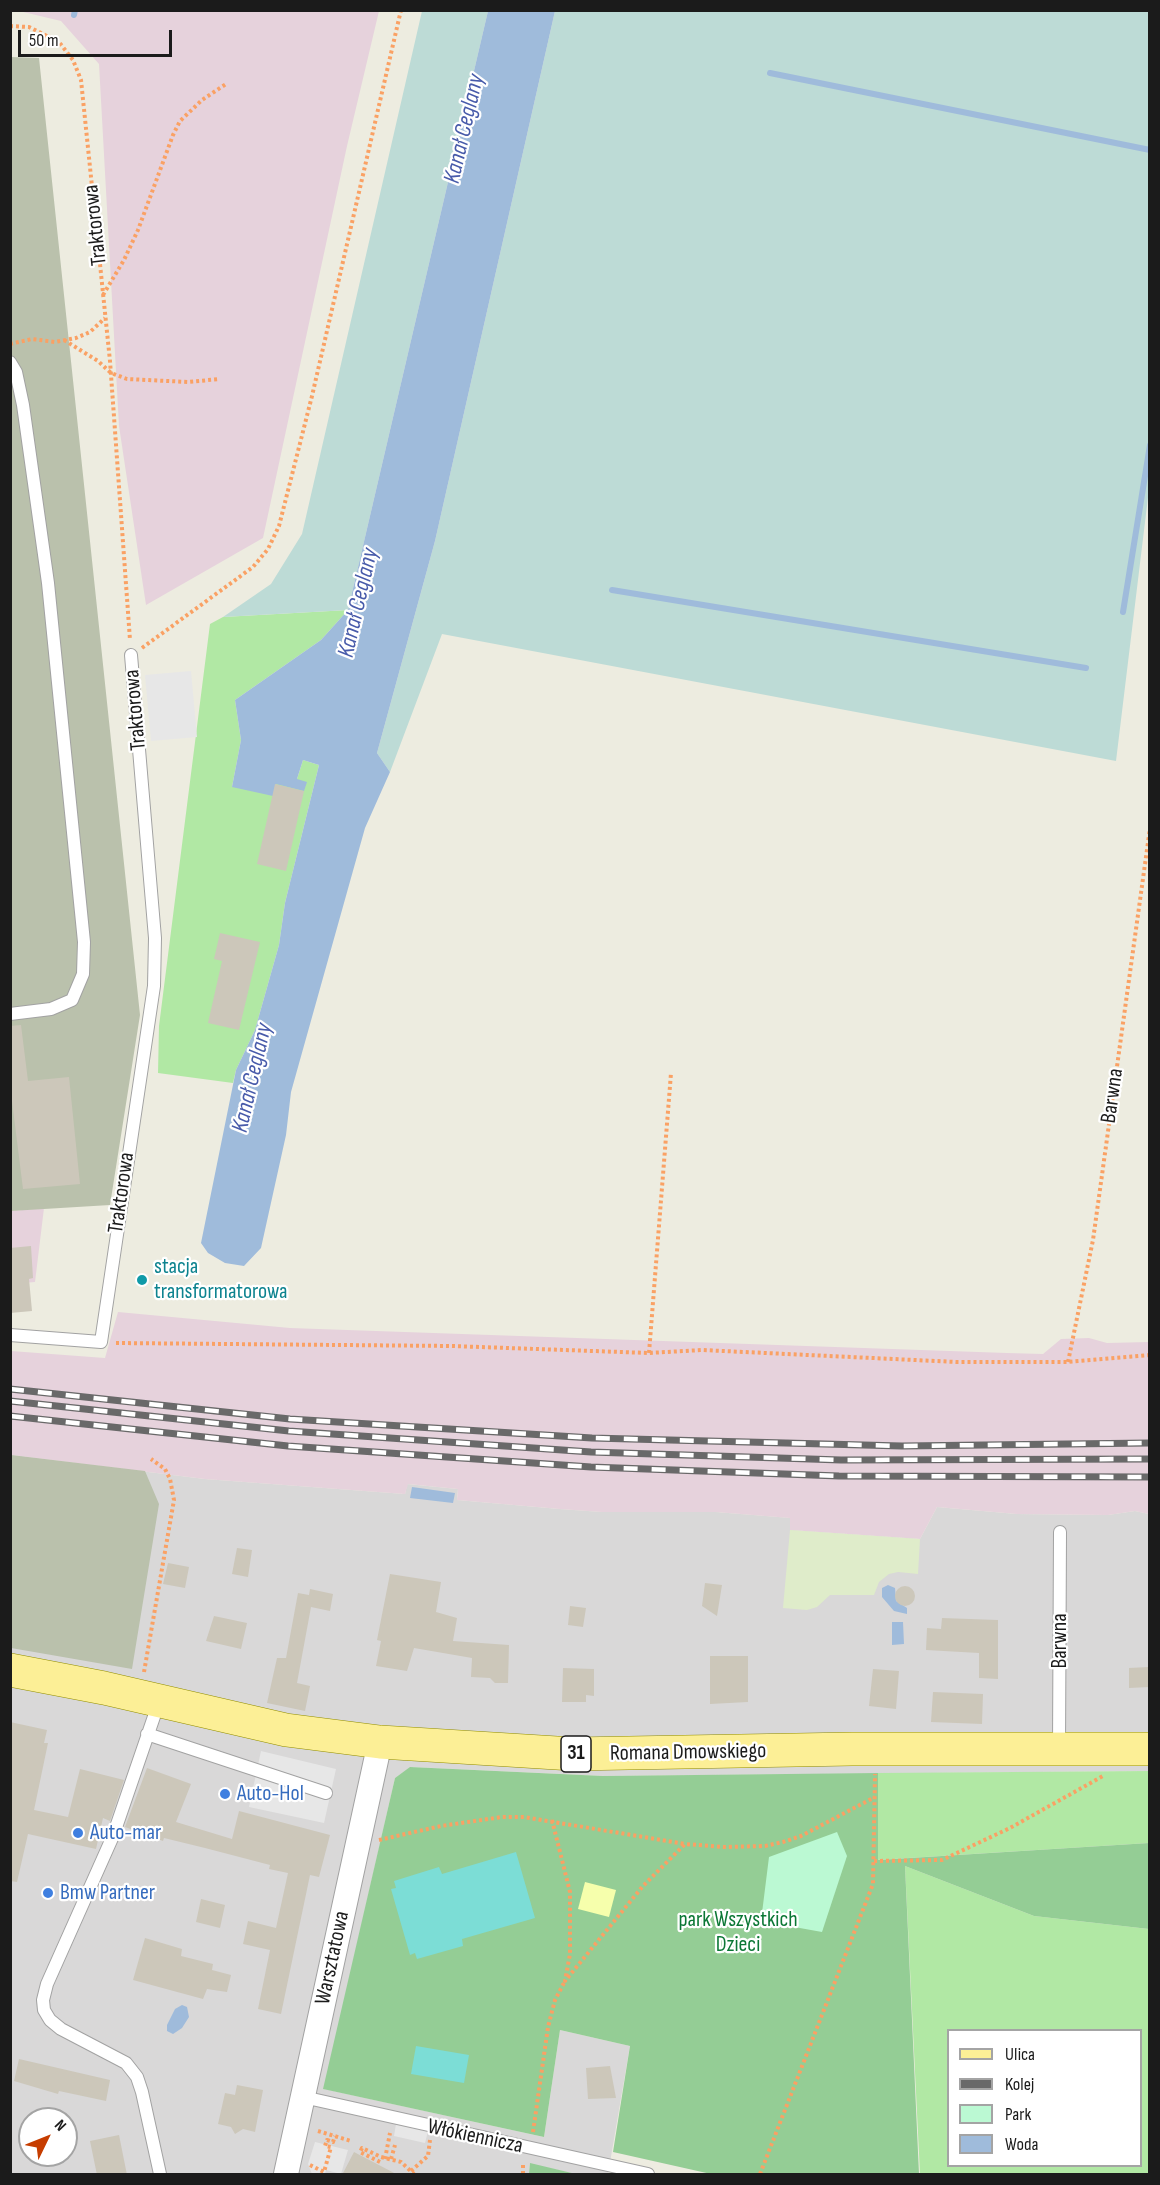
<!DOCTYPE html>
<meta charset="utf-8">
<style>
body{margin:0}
#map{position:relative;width:1160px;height:2185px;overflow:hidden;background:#edece0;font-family:"Sofia Sans Condensed",sans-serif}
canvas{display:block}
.frame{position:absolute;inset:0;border:12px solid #1b1b1b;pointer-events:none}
.legend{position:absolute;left:947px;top:2029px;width:195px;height:138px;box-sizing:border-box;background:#fff;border:2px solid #a4a4a4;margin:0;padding:8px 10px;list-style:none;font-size:18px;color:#1b1b1b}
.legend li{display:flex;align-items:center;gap:12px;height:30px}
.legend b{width:30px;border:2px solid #a4a4a4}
.north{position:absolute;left:18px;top:2107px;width:60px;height:60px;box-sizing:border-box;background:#fff;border:2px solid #a4a4a4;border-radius:50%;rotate:47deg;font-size:16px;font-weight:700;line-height:24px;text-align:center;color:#1b1b1b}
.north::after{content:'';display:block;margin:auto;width:21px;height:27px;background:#c63d00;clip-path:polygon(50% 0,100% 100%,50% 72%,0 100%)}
.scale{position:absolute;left:18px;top:30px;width:154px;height:27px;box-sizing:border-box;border:3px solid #1b1b1b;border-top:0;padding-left:8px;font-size:18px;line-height:21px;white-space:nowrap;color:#1b1b1b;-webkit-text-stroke:4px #fff;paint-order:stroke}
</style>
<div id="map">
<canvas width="1160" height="2185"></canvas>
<div class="frame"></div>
<ul class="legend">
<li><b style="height:8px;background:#fcef96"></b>Ulica</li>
<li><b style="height:8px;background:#696969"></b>Kolej</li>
<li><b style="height:16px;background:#bbf9d3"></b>Park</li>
<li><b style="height:16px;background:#9fbbdb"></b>Woda</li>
</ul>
<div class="north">N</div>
<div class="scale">50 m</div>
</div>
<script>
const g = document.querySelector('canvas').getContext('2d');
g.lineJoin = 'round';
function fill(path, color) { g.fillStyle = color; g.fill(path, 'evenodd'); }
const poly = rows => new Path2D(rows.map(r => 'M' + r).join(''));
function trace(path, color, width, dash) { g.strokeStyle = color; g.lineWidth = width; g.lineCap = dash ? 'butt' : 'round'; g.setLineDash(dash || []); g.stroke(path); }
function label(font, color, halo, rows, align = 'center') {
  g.font = font + ' "Sofia Sans Condensed",sans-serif'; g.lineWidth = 4.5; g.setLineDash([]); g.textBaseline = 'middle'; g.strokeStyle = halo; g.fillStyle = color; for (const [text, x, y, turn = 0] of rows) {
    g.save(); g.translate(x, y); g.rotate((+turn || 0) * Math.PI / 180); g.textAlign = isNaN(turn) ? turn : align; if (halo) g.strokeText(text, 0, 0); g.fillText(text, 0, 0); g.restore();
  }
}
fill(poly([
 [11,1455,205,1479,405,1494,407,1484,458,1489,457,1500,560,1509,602,1512,716,1512,791,1518,791,1530,920,1539,937,1507,1017,1514,1108,1515,1135,1511,1149,1514,1149,1771,603,1776,411,1767,395,1778,324,2089,544,2137,560,2030,630,2046,608,2174,576,2174,530,2164,529,2174,11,2174],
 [30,2119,66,2119,66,2155,30,2155]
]), '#d9d8d8');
fill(poly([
 [19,11,379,11,347,146,263,538,146,605,119,426,99,64,61,21],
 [44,1208,35,1282,11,1284,11,1211],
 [118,1312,290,1328,1007,1353,1043,1354,1061,1339,1089,1338,1107,1343,1149,1342,1149,1514,1135,1511,1108,1515,1017,1514,937,1507,920,1539,790,1530,790,1518,716,1512,602,1512,560,1509,457,1500,458,1489,408,1484,405,1494,205,1479,11,1455,11,1351,105,1358]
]), '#e6d2dc');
fill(poly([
 [11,57,39,58,140,1015,110,1205,11,1211],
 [11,1455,145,1471,159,1504,132,1669,11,1648]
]), '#bac1ac');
fill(poly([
 [790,1530,920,1539,918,1574,898,1572,889,1574,879,1582,874,1595,830,1595,817,1607,807,1610,783,1608]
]), '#dfecca');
fill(poly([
 [348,610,321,640,235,700,241,740,232,787,297,779,303,760,319,765,285,903,279,945,255,1030,236,1070,233,1083,158,1073,159,1026,210,624,223,617],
 [1149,1771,1149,1843,877,1860,878,1773],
 [905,1866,1034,1916,1149,1929,1149,2174,920,2174],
 [948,2030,1140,2030,1140,2166,948,2166]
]), '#b1e8a4');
fill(poly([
 [410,1767,603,1776,878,1773,878,1860,1149,1843,1149,1929,1034,1916,905,1866,919,2174,711,2174,613,2152,630,2046,560,2030,544,2137,323,2089,395,1778],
 [530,2163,576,2174,529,2174]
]), '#94cd95');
fill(poly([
 [422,11,488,11,348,610,223,617,271,584,302,534],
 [555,11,1149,11,1150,481,1116,761,442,634,390,772,377,753,435,541]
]), '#bddbd6');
fill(poly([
 [585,1882,616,1890,609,1917,578,1909]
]), '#f6ffac');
fill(poly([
 [837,1832,847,1856,822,1932,761,1921,769,1857]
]), '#bbf9d3');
fill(poly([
 [516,1852,535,1918,462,1939,463,1946,417,1959,415,1953,410,1955,391,1889,396,1888,394,1881,439,1867,442,1874],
 [416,2046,469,2055,464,2083,411,2074]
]), '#7cddd6');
fill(poly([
 [191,671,197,737,151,741,145,675],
 [261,1751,336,1769,324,1823,249,1807],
 [396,2124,428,2131,425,2143,394,2136],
 [315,2142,348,2150,341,2174,326,2170,325,2174,312,2174,308,2164]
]), '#e7e7e7');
fill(poly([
 [488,11,555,11,435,541,377,753,390,772,365,828,291,1092,286,1135,261,1248,244,1266,225,1263,208,1253,201,1243,236,1070,255,1030,279,945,285,903,319,765,303,760,297,779,307,782,304,791,276,784,273,796,232,787,241,740,235,700,321,640,348,610],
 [412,1487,455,1493,453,1503,410,1498],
 [888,1585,895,1588,896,1601,907,1608,907,1614,894,1611,882,1597,882,1588],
 [892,1622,903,1622,904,1644,892,1645],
 [182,2005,187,2007,189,2017,182,2028,173,2034,167,2031,167,2025,175,2009]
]), '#9fbbdb');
trace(poly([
 [74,15,75,10],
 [770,73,1150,150],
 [612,590,1086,668],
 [1123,612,1150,445]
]), '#9fbbdb', 6);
fill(poly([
 [275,784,304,791,286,871,257,864],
 [220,933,260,942,239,1030,208,1023,222,961,214,959],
 [21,1025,28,1081,69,1077,80,1184,23,1189,10,1085,10,1026],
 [31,1246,33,1278,29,1279,32,1311,10,1313,10,1248],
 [237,1548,252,1550,248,1577,232,1574],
 [168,1563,189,1567,185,1588,163,1584],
 [390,1574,441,1582,436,1612,457,1618,453,1641,509,1645,508,1683,495,1683,490,1678,471,1677,472,1658,414,1648,407,1671,376,1666,381,1641,377,1640],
 [705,1583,722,1585,717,1616,702,1606],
 '895 1596a10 10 0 1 1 20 0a10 10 0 1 1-20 0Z',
 [310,1589,333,1594,330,1611,311,1607,297,1683,310,1686,305,1711,267,1703,277,1658,286,1658,298,1593,309,1595],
 [570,1606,586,1608,583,1627,568,1625],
 [214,1616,247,1623,241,1649,206,1641],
 [942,1618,998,1620,998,1679,979,1678,979,1653,926,1650,927,1628,941,1629],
 [710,1656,748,1656,748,1702,710,1704],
 [1149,1667,1149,1687,1129,1688,1129,1668],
 [563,1668,594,1669,594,1696,586,1695,586,1702,562,1702],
 [873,1669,899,1671,896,1709,869,1706],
 [933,1692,983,1694,982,1724,931,1722],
 [10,1722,47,1730,44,1743,48,1743,34,1810,68,1817,80,1769,124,1780,110,1821,103,1818,96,1849,28,1834,17,1882,10,1881],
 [147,1768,191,1784,176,1822,232,1839,239,1811,330,1835,319,1877,310,1875,281,2014,258,2009,270,1950,243,1944,248,1921,276,1928,288,1873,269,1869,270,1865,205,1848,164,1838,163,1841,125,1827],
 [201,1899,225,1905,220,1928,196,1922],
 [145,1938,182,1949,181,1956,213,1964,212,1970,231,1975,227,1992,207,1989,203,1999,133,1980],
 [19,2059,110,2080,106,2101,59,2091,58,2094,14,2081],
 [610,2066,616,2098,588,2099,586,2068],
 [237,2085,263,2090,255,2132,243,2129,235,2134,231,2127,218,2124,225,2093,235,2095],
 [119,2135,127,2175,97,2175,90,2141],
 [354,2152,398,2175,342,2175]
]), '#ccc7ba');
const service = poly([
 [10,362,16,372,23,405,48,583,84,942,83,974,72,1000,51,1009,10,1014],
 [10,1335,101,1342,154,986,155,938,131,655],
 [159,1702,113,1836,47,1984,43,2000,44,2010,50,2020,61,2029,126,2063,137,2077,142,2092,160,2174],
 [147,1734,326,1793],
 [1059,1748,1060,1532],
 [303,2097,648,2174]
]);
const minor = poly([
 [286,2174,380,1742]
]);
const primary = poly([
 [10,1670,104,1688,286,1730,380,1742,573,1754,852,1749,1150,1749]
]);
trace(service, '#a2a2a2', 14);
trace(minor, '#a2a2a2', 26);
trace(primary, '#928e00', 34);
trace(poly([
 [10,26,29,27,59,42,73,60,81,80,110,361,130,640],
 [103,295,124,260,138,230,173,135,180,121,202,100,226,84],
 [64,340,98,361,111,373,127,379,188,382,220,379],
 [10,344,32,339,55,342,76,338,90,332,105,318],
 [142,648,253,567,268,549,279,526,312,396,401,10],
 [116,1343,452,1346,649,1353,702,1350,957,1362,1068,1362,1150,1355],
 [649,1353,671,1073],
 [1068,1362,1093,1240,1150,828],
 [144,1672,174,1500,170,1479,165,1469,151,1459],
 [552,1820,570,1892,570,1954,565,1981,643,1886,685,1844,724,1847,765,1846,783,1842,801,1836,875,1797],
 [379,1840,441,1826,502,1817,524,1817,685,1844],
 [874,1861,942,1860,1010,1828,1103,1776],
 [318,2131,351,2141],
 [533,2132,548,2027,555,2000,565,1981],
 [385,2159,390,2133],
 [391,2159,395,2145],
 [380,2162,360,2152,362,2148,381,2157,401,2162,414,2174],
 [310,2165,324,2172,331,2147,325,2146,327,2140,333,2142,335,2136],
 [411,2171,428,2156,430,2140],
 [523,2174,523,2162],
 [760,2174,873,1884,875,1774]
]), '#faa164', 4, [3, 3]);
trace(service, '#fff', 12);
trace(minor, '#fff', 24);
trace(primary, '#fcef96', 33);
const rail = poly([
 [10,1389,290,1419,592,1438,902,1446,1150,1443],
 [10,1401,289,1431,591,1452,841,1460,1150,1459],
 [10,1416,288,1446,591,1467,839,1476,1150,1477]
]);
trace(rail, '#696969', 7);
trace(rail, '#fff', 4.5, [14]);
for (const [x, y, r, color] of [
 [142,1280,6,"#0f9aa8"],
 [225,1794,6,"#3f7fe0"],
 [78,1833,6,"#3f7fe0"],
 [48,1893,6,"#3f7fe0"]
]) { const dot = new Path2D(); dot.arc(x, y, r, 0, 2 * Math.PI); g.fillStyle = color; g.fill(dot); trace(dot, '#fff', 2); }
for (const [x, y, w] of [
 [576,1754,30]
]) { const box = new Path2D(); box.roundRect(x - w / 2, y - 18, w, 36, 4.5); g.fillStyle = '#fff'; g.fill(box); trace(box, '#1b1b1b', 1.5); }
label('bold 21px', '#1b1b1b', null, [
 ["31",576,1754]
]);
label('22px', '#1b1b1b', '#fff', [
 ["Traktorowa",96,225,-96],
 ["Traktorowa",136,710,-95],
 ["Barwna",1113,1096,-82],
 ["Traktorowa",122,1193,-82],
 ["Barwna",1060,1641,-90],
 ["Romana Dmowskiego",688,1753,-1],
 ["Warsztatowa",333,1958,-78],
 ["Włókiennicza",475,2137,12]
]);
label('22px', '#0d838f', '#fff', [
 ["stacja",154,1267],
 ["transformatorowa",154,1292]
], 'left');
label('22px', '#366cbe', '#fff', [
 ["Auto-Hol",237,1794],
 ["Auto-mar",90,1833],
 ["Bmw Partner",60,1893]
], 'left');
label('22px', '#0b7735', '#fff', [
 ["park Wszystkich",738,1920],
 ["Dzieci",738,1945]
]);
label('italic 24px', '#485baa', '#fff', [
 ["Kanał Ceglany",465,129,-77],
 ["Kanał Ceglany",359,603,-77],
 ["Kanał Ceglany",253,1078,-77]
]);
</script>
